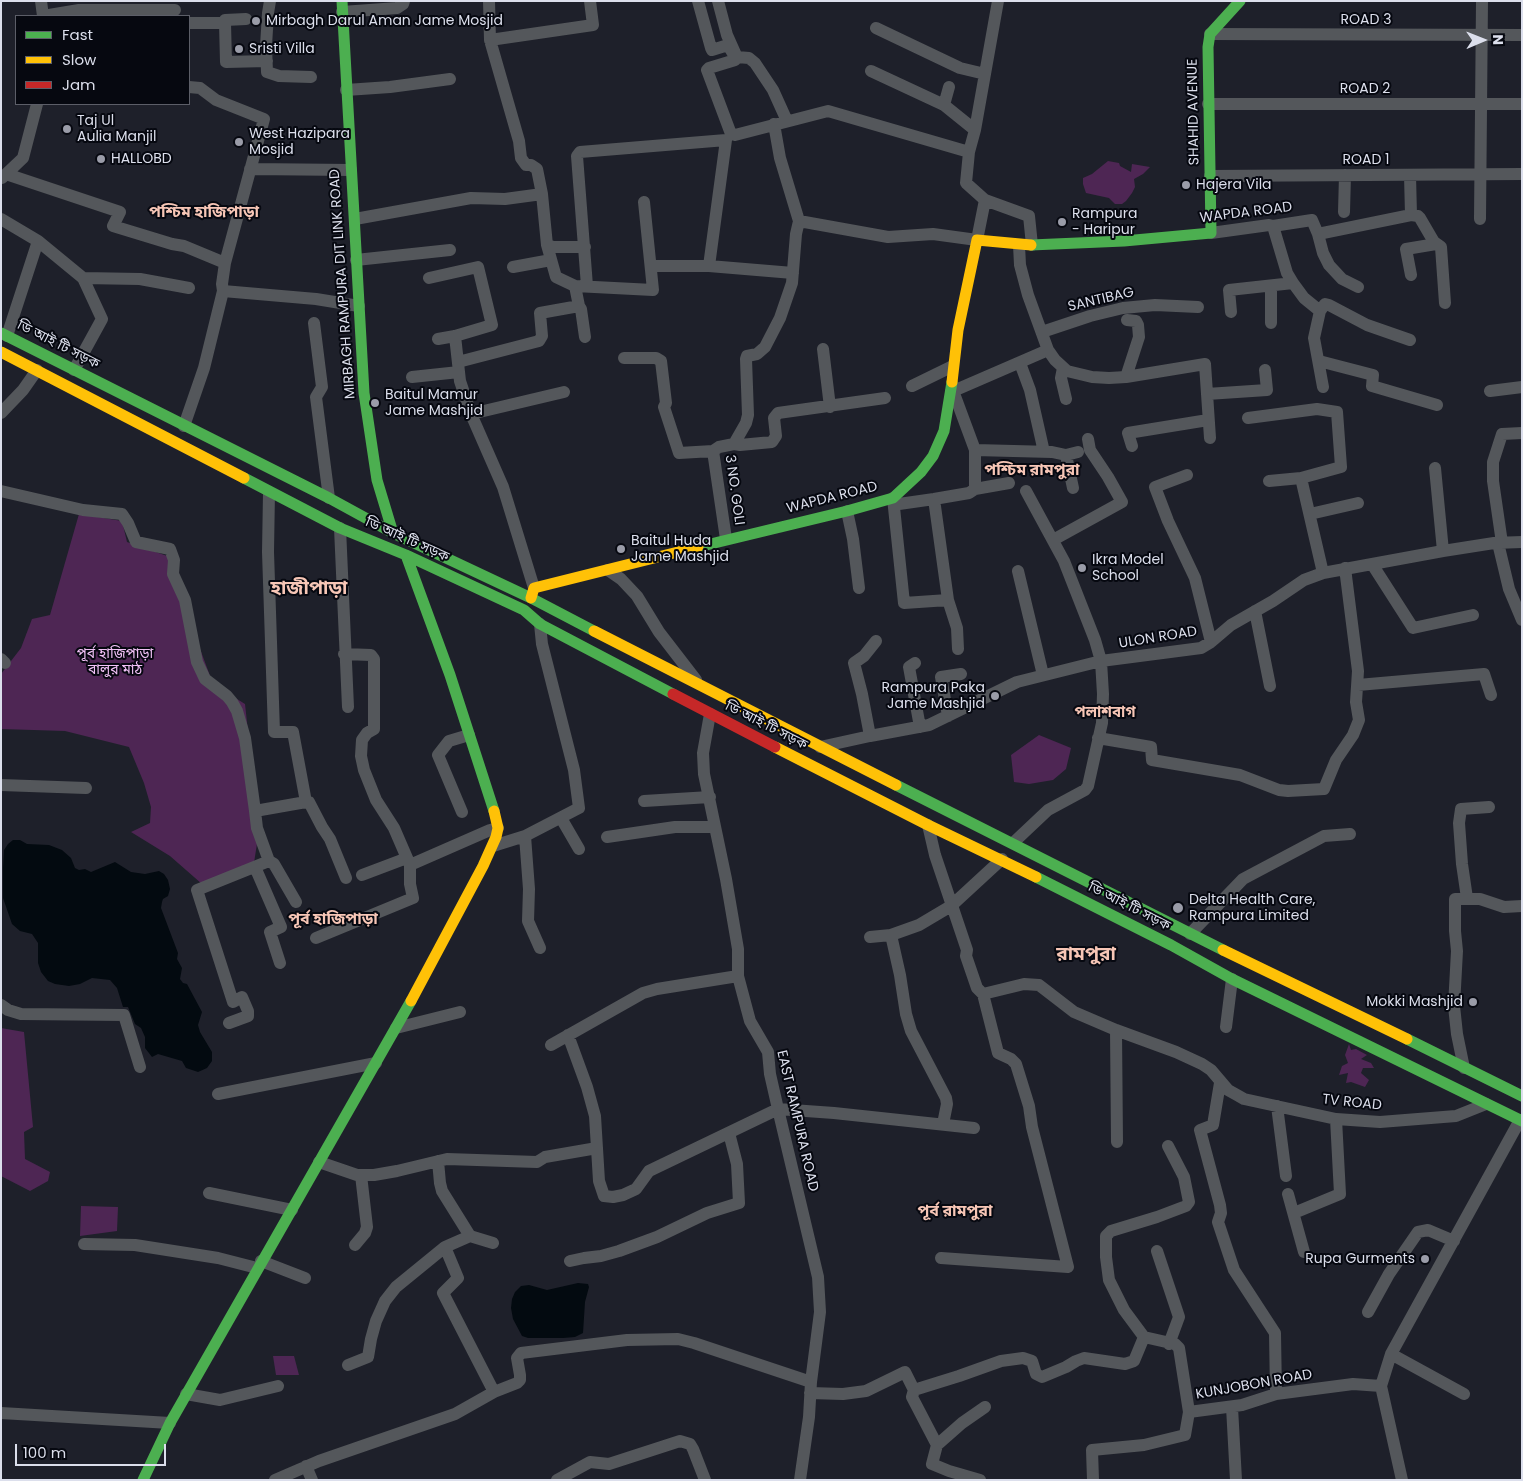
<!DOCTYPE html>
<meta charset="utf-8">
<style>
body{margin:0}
#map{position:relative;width:1523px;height:1481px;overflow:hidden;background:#1e202a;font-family:Poppins,sans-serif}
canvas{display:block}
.frame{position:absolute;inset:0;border:2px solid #dcdfec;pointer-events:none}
.legend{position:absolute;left:15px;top:15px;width:175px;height:90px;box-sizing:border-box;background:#060810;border:1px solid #5c5e68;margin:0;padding:6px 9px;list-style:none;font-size:15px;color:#dcdfec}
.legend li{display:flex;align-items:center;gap:10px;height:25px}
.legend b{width:25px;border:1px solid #5c5e68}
.north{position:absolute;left:1458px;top:15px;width:50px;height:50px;-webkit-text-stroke:4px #060810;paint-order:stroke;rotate:89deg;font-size:14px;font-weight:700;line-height:20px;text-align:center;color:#dcdfec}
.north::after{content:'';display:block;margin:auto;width:18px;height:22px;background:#dcdfec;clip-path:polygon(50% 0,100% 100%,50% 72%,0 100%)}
.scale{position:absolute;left:15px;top:1444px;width:151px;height:22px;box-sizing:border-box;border:2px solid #dcdfec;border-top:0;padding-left:6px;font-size:15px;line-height:18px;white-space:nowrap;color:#dcdfec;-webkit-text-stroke:4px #060810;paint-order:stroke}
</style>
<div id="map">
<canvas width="1523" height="1481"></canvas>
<div class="frame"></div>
<ul class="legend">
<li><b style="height:6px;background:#4caf50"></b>Fast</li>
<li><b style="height:6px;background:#ffc107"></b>Slow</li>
<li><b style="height:6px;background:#c62828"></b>Jam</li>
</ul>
<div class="north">N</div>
<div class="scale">100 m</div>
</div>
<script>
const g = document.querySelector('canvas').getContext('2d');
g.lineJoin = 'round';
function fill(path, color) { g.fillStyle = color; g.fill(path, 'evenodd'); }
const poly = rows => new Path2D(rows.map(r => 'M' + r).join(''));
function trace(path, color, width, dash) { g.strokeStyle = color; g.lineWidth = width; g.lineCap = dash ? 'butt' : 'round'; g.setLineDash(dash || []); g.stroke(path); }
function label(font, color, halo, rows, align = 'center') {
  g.font = font + ' Poppins,"Noto Sans Bengali",sans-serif'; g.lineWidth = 4; g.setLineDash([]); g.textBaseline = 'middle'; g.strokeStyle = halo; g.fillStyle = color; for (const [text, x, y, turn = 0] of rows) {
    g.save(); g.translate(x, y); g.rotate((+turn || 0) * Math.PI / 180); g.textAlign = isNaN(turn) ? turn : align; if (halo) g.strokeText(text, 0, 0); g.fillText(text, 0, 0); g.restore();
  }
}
fill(poly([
 [1108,161,1119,163,1120,166,1131,172,1132,164,1150,167,1143,174,1134,179,1135,187,1132,193,1126,201,1122,204,1115,204,1109,198,1086,193,1083,184,1083,178,1092,174],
 [79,514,122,521,127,542,173,558,196,638,213,684,245,704,259,831,253,869,202,884,170,856,131,832,150,823,151,807,144,783,129,747,65,731,1,729,1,674,21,648,32,619,50,615],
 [1039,735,1071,748,1066,769,1053,780,1029,784,1014,782,1011,755],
 [1,1028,24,1032,33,1127,24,1132,25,1159,50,1172,48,1181,30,1191,1,1176],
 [1349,1044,1351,1050,1356,1049,1367,1055,1361,1059,1371,1063,1374,1068,1363,1068,1361,1073,1369,1080,1365,1087,1351,1082,1346,1083,1348,1073,1339,1075,1342,1066,1348,1063,1345,1055],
 [81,1206,118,1207,117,1231,80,1236],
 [273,1356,294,1356,299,1375,276,1375]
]), '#4e2654');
fill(poly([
 [13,840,20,840,27,844,49,845,62,850,71,858,75,868,79,870,85,869,91,872,115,862,131,872,145,874,159,871,164,874,168,880,170,889,168,896,163,899,162,902,161,908,178,953,177,959,182,968,180,979,183,983,187,984,202,1012,198,1025,200,1032,212,1052,212,1061,207,1068,198,1072,186,1068,182,1061,158,1054,152,1057,145,1048,145,1037,141,1028,135,1024,128,1007,123,1007,117,988,110,980,92,978,80,984,69,986,55,984,48,981,41,972,38,963,38,943,32,934,20,931,12,924,3,898,3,868,4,850,8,844],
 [578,1283,588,1284,589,1287,585,1302,583,1333,575,1337,563,1338,528,1338,522,1336,513,1319,511,1308,512,1299,515,1292,521,1286,529,1285,547,1290]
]), '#030a10');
trace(poly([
 [41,1,43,16],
 [270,1,268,13,266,46,267,72,279,76,311,77],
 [489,1,490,40,593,25,590,1],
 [698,1,711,48,712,50,728,45,735,57,735,60,732,61,709,68,707,70,731,134,735,135,828,111,969,152],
 [718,1,727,35,735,53,737,57,749,58,755,63,773,90,787,121],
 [998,1,975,130,969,152,966,183,985,200,1029,216,1032,245],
 [342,12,397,8,403,4,404,1],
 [43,16,79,10,175,10],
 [189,23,225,23,225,20,246,19],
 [225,23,226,62,267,61],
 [876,28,960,68,985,74],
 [1210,34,1522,35],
 [490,40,519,141,521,158,526,165,531,165,537,169,542,194],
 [871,71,944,105,975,130],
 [346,90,390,87,450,79],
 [1208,104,1522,104],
 [944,105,949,87],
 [250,169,351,170],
 [6,174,120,212,113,226,172,244,184,246,225,263],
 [1210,176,1522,174],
 [2,178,23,158,37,104],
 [1344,212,1345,175],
 [1411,215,1418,216,1420,218,1434,242,1441,247,1445,303],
 [1,219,38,241,83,278,102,319,74,370],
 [355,219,471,198,505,199,542,194,547,245,553,247,585,247],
 [1480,219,1482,1],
 [799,221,888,237,933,234,977,240,985,200],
 [1273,226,1287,273,1293,283,1304,298,1320,311],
 [1211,233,1269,225,1273,226,1312,220,1318,234,1411,215,1410,175],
 [1318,234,1323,253,1329,265,1342,279,1358,287],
 [547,245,556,277,575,286],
 [1019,245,1020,265,1028,295,1048,350,1055,360,1067,371,1092,377,1109,378,1126,377,1205,364,1210,438],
 [356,260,450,250],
 [651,266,709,266,793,273],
 [513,267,551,260],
 [1411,275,1406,249,1436,244],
 [83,278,140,279,189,288],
 [429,278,478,267,492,325,455,336,438,339],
 [587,286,577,156,580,152,726,140,709,266],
 [223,291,316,299,359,306],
 [579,306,581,309,585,337],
 [1231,312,1229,290,1293,283],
 [314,323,322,387,316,397,329,498],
 [1271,323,1271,286],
 [1042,332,1090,316,1123,308,1155,305,1198,307],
 [7,336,38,241],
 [455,336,460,381,471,414,503,487,534,588],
 [823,349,830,407],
 [624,358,656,358,661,361,666,403,664,407,679,453,713,451],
 [1319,361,1373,375,1372,386,1437,405],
 [458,362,539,341,542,336,540,313,579,306,575,286,653,290,644,202],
 [1020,363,1030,390,1044,452],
 [1063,368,1061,378,1066,399],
 [412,377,459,372],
 [1126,377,1139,337,1138,325,1136,321,1127,320],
 [912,386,953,366],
 [1323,387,1314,338,1320,311,1325,304,1329,305,1367,325,1410,340],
 [1490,391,1522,387],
 [1207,394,1267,390,1265,370],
 [1,413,23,390,37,370],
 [471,414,564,392],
 [1248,418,1317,409,1337,412,1341,467,1301,478,1323,573],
 [184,426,204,368,223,291,222,284,225,263,264,119,216,100,200,88,189,87],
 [734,444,740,445,772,442,776,436,774,418,778,413,885,398],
 [1132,446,1128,433,1208,420],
 [975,450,1052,452,1066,455,1078,452],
 [1066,455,1073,488],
 [1435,468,1443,551],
 [1187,475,1155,487,1168,521,1195,578,1211,642],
 [1269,481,1301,478],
 [975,489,975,450,955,396,951,392,1048,350],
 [1,491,83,510,122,514,128,523,136,542,170,549,174,560,173,574,185,600,197,662,205,679,227,696,232,702,237,711,245,738,255,811],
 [269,492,268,552,274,732,293,732,306,802,309,802,322,827,330,839,346,878],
 [893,498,904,603,948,600],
 [893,498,899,504,934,499,969,493,975,489,1009,483],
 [934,499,948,600,957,628,958,649],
 [847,511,853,539,859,588],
 [1310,514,1358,503],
 [340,528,348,707],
 [726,539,713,451,719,447,734,444,746,423,748,415,746,359,747,356,757,354,765,347,780,318,792,283,796,234,799,221,780,158,774,124],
 [1053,540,1122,502,1108,477,1090,450,1088,439],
 [1498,543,1509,589,1522,620],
 [1502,543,1493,481,1493,462,1502,434,1522,433],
 [1372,564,1413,628,1473,615],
 [608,570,621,579,637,596,659,632,696,680],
 [1018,571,1043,675],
 [1255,611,1270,686],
 [1,659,5,663],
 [915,663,909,667,920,727],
 [1358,685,1484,674,1491,695],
 [710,714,703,753,704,774,726,879,738,949,738,976,750,1021,768,1052,770,1074,778,1109,818,1277,820,1312,811,1382,809,1417,800,1480],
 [948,716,941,677,961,674],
 [870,736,862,694,854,663,864,656,876,641],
 [1098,738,1151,747,1152,760,1240,775,1279,790,1288,791,1324,789,1336,760,1353,735,1359,720,1356,702,1358,671,1345,568],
 [820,747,870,736,929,725,1017,682,1101,661,1201,648,1211,642,1231,625,1273,601,1304,580,1323,573,1443,551,1494,543,1522,542],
 [1,785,86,788],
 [644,801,710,797],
 [462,812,438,755,449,741,469,735],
 [561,818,579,849],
 [928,825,935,855,967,950,966,956,977,988,983,994,998,1053,1011,1059,1016,1064,1029,1106,1032,1127,1068,1267,941,1258],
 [525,836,529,889,528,921,540,948],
 [607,837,675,827,715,827],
 [1013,843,1048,810,1085,790,1088,786,1102,723,1103,694,1101,661,1095,640,1064,561,1026,491],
 [493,846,525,836,579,808,574,770,542,644,540,624],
 [269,861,274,864,296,902],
 [410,865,490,830,498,828],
 [255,867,281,927,270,932,280,963],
 [362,875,407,858],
 [1467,898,1462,864,1459,823,1461,809,1489,807],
 [1190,934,1243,879,1324,836,1350,834],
 [891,935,919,925,951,906,1002,859],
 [870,937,891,935,900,975,906,1014,911,1031,946,1098,947,1104,943,1124],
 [316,938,413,898,410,884,410,865,394,828,376,800,364,770,361,756,362,740,367,733,374,729,374,659,371,655,344,654],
 [983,994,1024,984,1039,985,1074,1012,1116,1030,1176,1052,1202,1064,1211,1070,1228,1090,1237,1095,1244,1099,1336,1119,1380,1122,1456,1116,1486,1104],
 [1,1005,8,1010,21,1014,124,1015,140,1067],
 [229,1023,248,1016,248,1011,242,997,233,1002,197,890,269,861,257,828,255,811,306,802],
 [1226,1027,1232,979],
 [396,1028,460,1012],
 [1116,1030,1117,1142],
 [568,1035,587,1087,595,1116,599,1181,604,1196,613,1197,623,1195,636,1189,649,1171,778,1109,834,1113,974,1128],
 [551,1045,643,993,657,989,738,976],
 [1464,1068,1457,1034,1454,1006,1457,951,1455,931,1455,899,1480,899,1504,907,1522,906],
 [1220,1083,1213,1125,1200,1130,1220,1205,1221,1213,1218,1222,1234,1270,1275,1333,1276,1394],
 [218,1094,376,1063],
 [1277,1106,1286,1176],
 [1168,1146,1184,1177,1189,1202,1186,1206,1157,1217,1111,1231,1106,1236,1106,1257,1109,1280,1124,1310,1144,1337,1175,1344,1179,1348,1189,1412],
 [438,1161,440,1183,442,1191,470,1236,493,1243],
 [319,1162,357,1175,374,1175,397,1171,447,1159,537,1162,545,1157,597,1148],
 [209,1193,292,1210],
 [1288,1194,1304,1252],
 [1294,1213,1340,1194,1336,1119],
 [84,1244,135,1245,218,1258,257,1268],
 [355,1245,365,1233,367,1227,361,1175],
 [445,1247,458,1278,443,1293,494,1392],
 [1157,1251,1179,1317,1169,1344],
 [261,1261,305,1278],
 [570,1261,584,1258,601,1256,619,1251,657,1237,707,1213,739,1203,737,1164,729,1133],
 [1368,1312,1389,1274,1418,1232,1428,1230,1454,1241],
 [1391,1354,1464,1394],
 [348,1365,368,1357,371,1339,376,1321,385,1301,396,1287,445,1247,470,1236],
 [914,1390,959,1376,1001,1361,1023,1358,1032,1361,1036,1374,1042,1377,1066,1367,1076,1361,1084,1358,1125,1364,1134,1361,1144,1337],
 [810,1393,843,1394,866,1391,905,1372,914,1390,912,1397,937,1445],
 [186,1394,220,1400,278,1386],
 [1232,1407,1236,1480],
 [1,1413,170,1423],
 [306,1466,312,1480],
 [275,1480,319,1461,455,1414,494,1392,517,1383,520,1380,520,1375,517,1358,521,1353,627,1340,678,1339,694,1343,811,1382],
 [557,1480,590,1462,609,1464,680,1441,690,1444,693,1449,705,1480],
 [980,1480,949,1471,932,1464,937,1445,962,1423,985,1407],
 [1093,1480,1092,1450,1144,1445,1181,1436,1185,1435,1189,1412,1242,1405,1276,1394,1353,1384,1381,1386],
 [1402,1480,1381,1386,1391,1354,1520,1120]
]), '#54575b', 12);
trace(poly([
 [342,1,364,393,377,480,393,533],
 [1031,245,1124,241,1211,233,1208,47,1210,34,1240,1],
 [1,333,329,498,393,533,531,598,594,631],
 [244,478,340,528,406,555,524,610,540,624,673,694],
 [698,547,847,511,893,498,921,472,933,456,944,431,952,382],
 [406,555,450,675,494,811],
 [896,785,1223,950],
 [1036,877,1171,945,1232,979,1522,1121],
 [1407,1039,1522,1096],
 [143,1480,170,1423,411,1001]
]), '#4caf50', 11);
trace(poly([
 [1,352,244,478],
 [952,382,958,330,977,240,1031,245],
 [531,598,534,588,698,547],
 [594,631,896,785],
 [775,747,928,825,1036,877],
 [1223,950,1407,1039],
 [411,1001,483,866,496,837,498,828,494,811]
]), '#ffc107', 11);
trace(poly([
 [673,694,775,747]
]), '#c62828', 11);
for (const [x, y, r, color] of [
 [256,21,5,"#9a9ca8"],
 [239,49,5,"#9a9ca8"],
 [67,129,5,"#9a9ca8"],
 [239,142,5,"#9a9ca8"],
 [101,159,5,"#9a9ca8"],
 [1186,185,5,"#9a9ca8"],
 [1062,222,5,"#9a9ca8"],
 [375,403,5,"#9a9ca8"],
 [621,549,5,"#9a9ca8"],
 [1082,568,5,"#9a9ca8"],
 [995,696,5,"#9a9ca8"],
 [1178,908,6,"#9a9ca8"],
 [1473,1002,5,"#9a9ca8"],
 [1425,1259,5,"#9a9ca8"]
]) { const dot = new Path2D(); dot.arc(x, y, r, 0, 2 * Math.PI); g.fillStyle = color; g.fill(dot); trace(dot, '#060810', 2); }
label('14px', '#dcdfec', '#060810', [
 ["ROAD 3",1366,20],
 ["ROAD 2",1365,89],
 ["SHAHID AVENUE",1194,112,-91],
 ["ROAD 1",1366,160],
 ["WAPDA ROAD",1246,213,-7],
 ["MIRBAGH RAMPURA DIT LINK ROAD",343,284,-94],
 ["SANTIBAG",1101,300,-13],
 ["ডি আই টি সড়ক",58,345,27],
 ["3 NO. GOLI",734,490,82],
 ["WAPDA ROAD",832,498,-14],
 ["ডি আই টি সড়ক",407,540,24],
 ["ULON ROAD",1158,638,-9],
 ["ডি আই টি সড়ক",766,726,27],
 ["ডি আই টি সড়ক",1129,907,27],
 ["TV ROAD",1352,1103,6],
 ["EAST RAMPURA ROAD",797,1121,77],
 ["KUNJOBON ROAD",1254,1385,-10]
]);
label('14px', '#dcdfec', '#060810', [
 ["Mirbagh Darul Aman Jame Mosjid",266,21],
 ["Sristi Villa",249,49],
 ["Taj Ul",77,121],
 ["Aulia Manjil",77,137],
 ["West Hazipara",249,134],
 ["Mosjid",249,150],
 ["HALLOBD",111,159],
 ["Hajera Vila",1196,185],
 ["Rampura",1072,214],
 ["- Haripur",1072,230],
 ["Baitul Mamur",385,395],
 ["Jame Mashjid",385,411],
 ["Baitul Huda",631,541],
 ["Jame Mashjid",631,557],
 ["Ikra Model",1092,560],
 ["School",1092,576],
 ["Rampura Paka",985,688,"right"],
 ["Jame Mashjid",985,704,"right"],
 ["Delta Health Care,",1189,900],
 ["Rampura Limited",1189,916],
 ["Mokki Mashjid",1463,1002,"right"],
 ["Rupa Gurments",1415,1259,"right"]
], 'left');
label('14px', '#f2c2f7', '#060810', [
 ["পূর্ব হাজিপাড়া",115,654],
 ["বালুর মাঠ",115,670]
]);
label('bold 15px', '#f7c6b6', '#060810', [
 ["পলাশবাগ",1105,713]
]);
label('bold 16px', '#f7c6b6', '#060810', [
 ["পশ্চিম হাজিপাড়া",204,213],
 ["পশ্চিম রামপুরা",1032,471],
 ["পূর্ব হাজিপাড়া",333,920],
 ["পূর্ব রামপুরা",955,1212]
]);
label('bold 19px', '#f7c6b6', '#060810', [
 ["হাজীপাড়া",309,589],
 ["রামপুরা",1086,955]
]);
</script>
